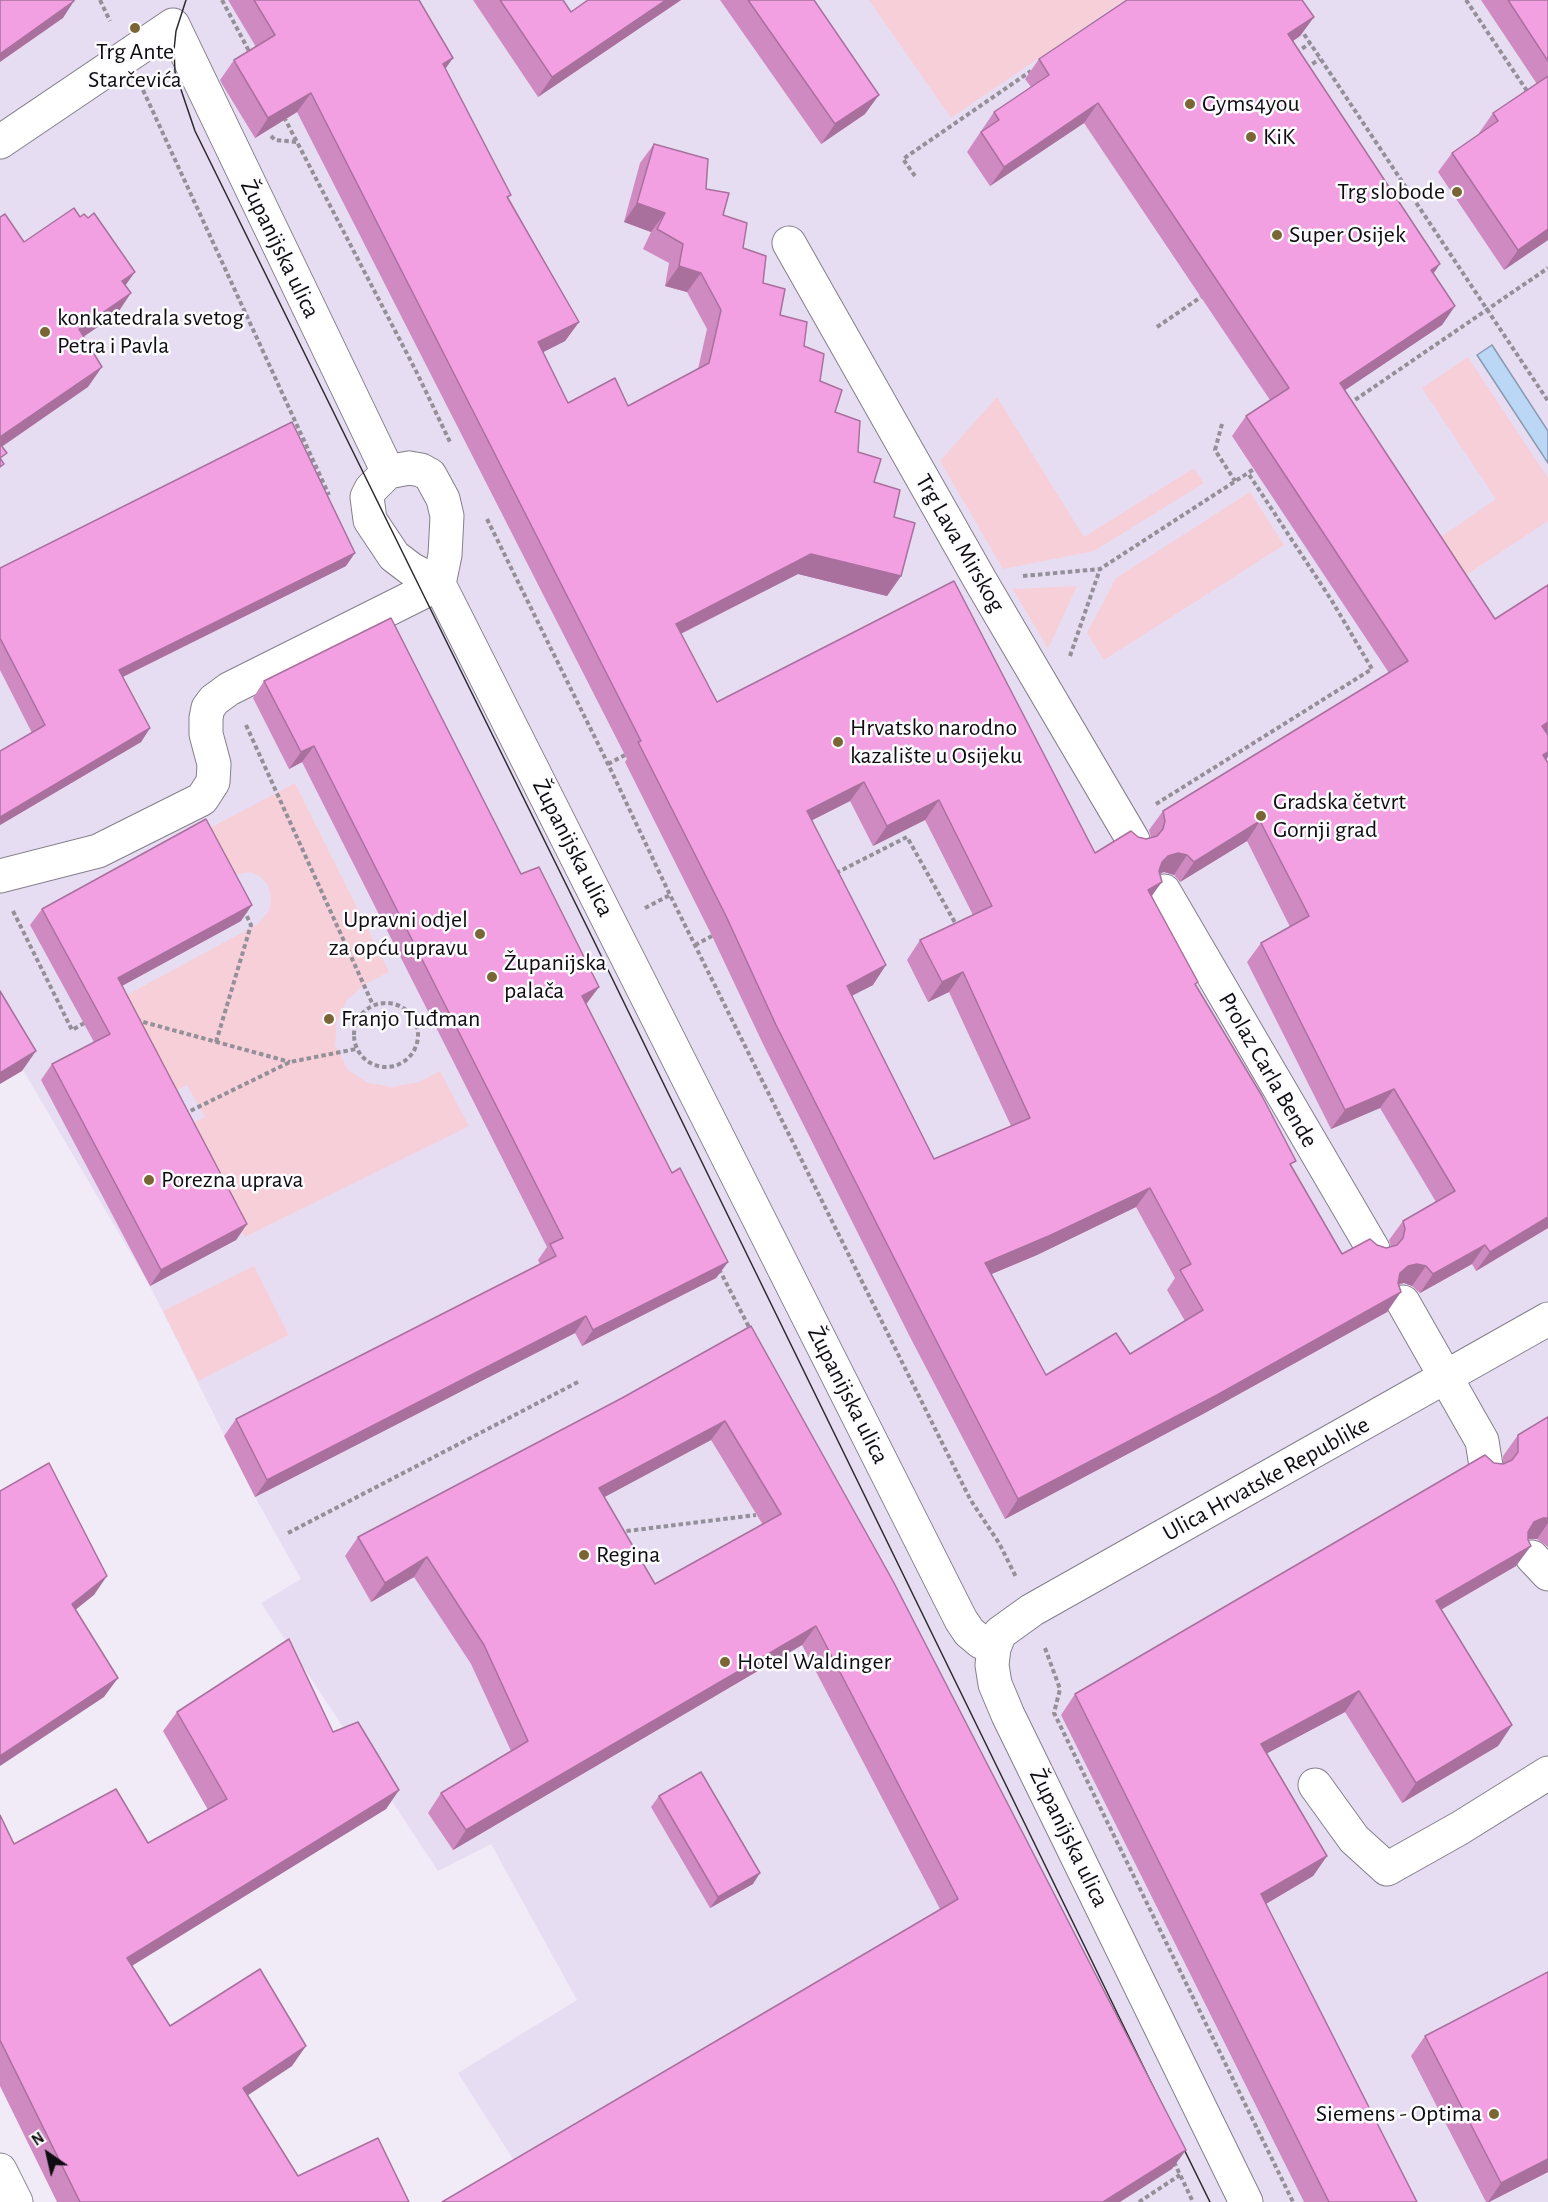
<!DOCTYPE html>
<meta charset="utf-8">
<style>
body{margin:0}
#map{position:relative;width:1548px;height:2202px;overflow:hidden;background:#f1ebf8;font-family:"Alegreya Sans",sans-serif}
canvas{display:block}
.north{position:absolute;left:18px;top:2124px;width:60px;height:60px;-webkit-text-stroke:4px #fcfbfd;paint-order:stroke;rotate:326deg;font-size:16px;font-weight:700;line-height:24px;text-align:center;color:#0f0d11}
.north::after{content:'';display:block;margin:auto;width:21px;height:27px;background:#0f0d11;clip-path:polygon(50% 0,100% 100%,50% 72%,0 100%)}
</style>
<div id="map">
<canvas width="1548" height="2202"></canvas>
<div class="north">N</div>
</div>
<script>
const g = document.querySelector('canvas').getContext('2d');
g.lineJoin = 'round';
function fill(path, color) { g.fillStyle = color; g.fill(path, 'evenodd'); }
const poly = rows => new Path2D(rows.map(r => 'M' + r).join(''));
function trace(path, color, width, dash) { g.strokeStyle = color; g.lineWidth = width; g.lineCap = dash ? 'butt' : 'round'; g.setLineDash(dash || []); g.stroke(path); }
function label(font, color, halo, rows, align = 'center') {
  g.font = font + ' "Alegreya Sans",sans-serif'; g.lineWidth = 5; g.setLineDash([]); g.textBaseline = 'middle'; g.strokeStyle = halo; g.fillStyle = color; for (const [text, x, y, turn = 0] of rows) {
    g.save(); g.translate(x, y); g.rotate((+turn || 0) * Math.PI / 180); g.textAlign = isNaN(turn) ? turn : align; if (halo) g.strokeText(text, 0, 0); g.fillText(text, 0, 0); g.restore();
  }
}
fill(poly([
 [0,0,1548,0,1548,2202,1005,2202,518,2167,458,2073,577,2000,491,1844,438,1871,261,1603,301,1579,255,1497,150,1286,0,1031]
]), '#e7ddf2');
fill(poly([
 [869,0,1124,0,951,118],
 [1468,357,1548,478,1548,521,1448,587,1423,549,1496,499,1422,388],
 [997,397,1084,537,1194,468,1204,483,1094,551,1003,569,940,461],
 [1250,492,1284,545,1104,660,1087,633,1116,578],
 [1077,586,1048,649,1013,589],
 [295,783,389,972,365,984,347,1000,337,1020,335,1045,348,1070,368,1083,392,1087,419,1082,440,1071,469,1126,245,1237,185,1128,205,1117,187,1085,168,1095,114,1002,258,924,269,911,271,899,268,885,261,877,251,872,232,875,206,830],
 [254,1266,289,1335,198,1381,163,1311]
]), '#f7cfd8');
const water = poly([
 [1492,345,1548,431,1548,463,1477,355,1492,345]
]);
fill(water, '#bbd7f5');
trace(water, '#879ab1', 1.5);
const minor = poly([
 [0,142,173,25,388,472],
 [789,243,980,580,1133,840],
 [409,468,421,470,430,475,443,499,447,516,446,536,445,555,439,584,411,569,394,556,370,520,367,497,371,489,388,472,409,468],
 [0,876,98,851,202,799,213,782,214,764,206,734,206,718,208,708,214,700,229,689,439,584,961,1620,969,1632,981,1642,994,1648],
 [1164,891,1373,1249],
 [1403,1302,1482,1441,1486,1466],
 [1532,1557,1548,1574],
 [1315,1785,1354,1839,1387,1869,1460,1828,1548,1773],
 [0,2170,16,2202],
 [1246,2202,1008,1715,995,1684,992,1665,994,1648,1000,1633,1032,1610,1548,1319]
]);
trace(minor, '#847f8b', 35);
trace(poly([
 [100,0,110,21],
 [222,0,251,55],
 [1466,0,1529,94],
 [1300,28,1548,401],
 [1296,53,1310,43],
 [1306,68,1320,59],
 [143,90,329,495],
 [284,117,416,371,450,442],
 [271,136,275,140,297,142],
 [915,176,903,159,1031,71],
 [1157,327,1201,297],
 [1349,404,1548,268],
 [1222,424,1215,450,1235,481],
 [487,519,608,764,670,895,970,1499,999,1543,1016,1577],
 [1023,576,1100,569,1254,469],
 [1070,656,1100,569],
 [246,725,373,1005],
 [608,764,625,755],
 [1156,804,1372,669,1332,601,1248,473],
 [836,873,907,837,958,928],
 [645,908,670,895],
 [13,911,72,1030,88,1021],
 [695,945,712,936],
 '354 1035a32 32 0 1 1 64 0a32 32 0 1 1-64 0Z',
 [136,1020,290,1062],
 [216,1042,251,925,244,910],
 [184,1114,290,1062,356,1049],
 [719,1269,750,1329],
 [619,1532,756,1515],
 [288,1533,578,1382],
 [1045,1648,1060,1689,1054,1713,1293,2202],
 [1174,2162,1193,2202],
 [1139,2202,1180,2175]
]), '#949099', 4, [4.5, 3]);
trace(minor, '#fff', 33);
trace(poly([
 [186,0,176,31,174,50,175,72,195,131,591,935,1166,2113],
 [1178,2137,1210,2202]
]), '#2c2a2f', 1.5);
fill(poly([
 [228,0,419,0,445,69,509,198,579,322,565,341,543,352,568,403,628,406,698,369,707,329,687,292,665,286,669,263,643,249,651,232,624,222,640,163,654,144,706,189,723,215,743,248,780,315,804,346,835,412,894,517,901,576,887,596,798,574,681,634,717,702,1095,853,1138,837,1146,839,1151,838,1149,830,1163,811,1389,673,1232,436,1246,416,1270,400,1084,123,990,186,967,152,994,112,1031,87,1025,79,1039,59,1314,17,1300,36,1293,41,1434,274,1455,306,1442,325,1344,390,1495,619,1548,585,1548,733,1547,734,1546,760,1548,1228,1476,1271,1472,1264,1420,1293,1412,1286,1404,1283,1398,1285,1387,1312,1203,1414,1005,1519,910,1337,763,1044,712,936,625,762,627,759,297,112,255,138,222,84,220,80,234,60,256,47],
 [850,801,873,846,925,820,973,915,920,940,907,960,928,1002,949,992,1011,1126,934,1159,852,996,873,985,812,820],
 [1247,841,1290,927,1261,943,1247,962,1331,1129,1380,1108,1436,1202,1403,1221,1389,1240,1391,1247,1386,1248,1377,1245,1342,1254,1292,1167,1196,985,1152,896,1160,874,1164,872,1174,875,1180,882],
 [1136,1207,1175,1278,1167,1290,1185,1321,1130,1354,1046,1375,992,1274,1037,1255],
 [473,0,563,0,571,12,588,0,681,0,538,97],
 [720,0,814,0,865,114,821,144],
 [1481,0,1548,0,1548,240,1504,270,1438,172,1452,153,1480,134,1479,133,1493,113,1537,84],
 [346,566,123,677,150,728,141,742,0,825,0,751,32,733,0,670,0,568],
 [264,681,521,874,599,987,586,1004,672,1173,728,1262,716,1278,582,1346,575,1333,255,1497,224,1436,236,1419,540,1264,538,1260,547,1247,302,762,289,769,253,698],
 [42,909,241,921,122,986,247,1224,236,1240,150,1286,41,1080,52,1064,94,1042,30,925],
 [751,1326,1172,2169,940,1909,802,1645,453,1850,428,1813,441,1793,511,1751,471,1664,414,1577,371,1602,345,1556,358,1537,622,1398],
 [711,1440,763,1525,655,1584,604,1497],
 [1548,1417,1548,1547,1537,1539,1528,1539,1516,1566,1441,1610,1512,1725,1498,1746,1402,1803,1345,1712,1267,1753,1327,1856,1313,1876,1266,1904,1417,2202,1304,2202,1061,1715,1075,1694,1494,1463,1503,1464,1503,1456,1518,1435],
 [177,1712,333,1732,399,1790,386,1809,132,1965,170,2026,292,2066,248,2095,298,2176,409,2202,57,2202,0,2086,0,1815,14,1844,148,1843,208,1810,163,1731],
 [659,1796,753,1884,710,1908,651,1807],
 [1548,1972,1548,2172,1489,2202,1486,2202,1411,2056,1425,2036]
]), '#d08ac2');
fill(poly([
 [666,0,681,0,538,97,552,77],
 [74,1,63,18,0,62,0,54],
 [1314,17,1300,36,1274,54,1288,34],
 [453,58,439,78,443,64],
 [311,93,297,112,255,138,268,118],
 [879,95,865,114,821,144,835,124],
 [1098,103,1084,123,990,186,1004,167],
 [637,203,665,213,651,232,624,222],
 [1548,229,1548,240,1504,270,1518,250],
 [1440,264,1427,283,1431,270],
 [679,266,701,273,687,292,665,286],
 [135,272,120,293,122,281],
 [131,293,117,314,64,350,79,329],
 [1455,306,1442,325,1326,403,1340,383],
 [579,322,565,341,524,362,538,342],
 [102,367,88,387,0,448,0,437],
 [355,553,346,566,110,683,119,670],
 [811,554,901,576,887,596,798,574,662,643,676,624],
 [1548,722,1548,733,1528,746,1542,726],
 [150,728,141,742,0,825,0,817],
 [314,746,302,762,289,769,301,752],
 [1548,752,1548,757,1542,766,1543,755],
 [864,782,850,801,793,830,807,811],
 [939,800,925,820,873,846,887,826],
 [1260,821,1247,841,1180,882,1194,862],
 [1178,853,1187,855,1174,875,1164,872,1154,875,1162,862,1168,856],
 [1162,882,1148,901,1148,890],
 [252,905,241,921,107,994,118,978],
 [886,965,873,985,833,1005,847,986],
 [963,972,949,992,928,1002,942,982],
 [599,987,587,1003,570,1013,582,996],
 [36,1051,22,1071,0,1084,0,1073],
 [1394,1089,1380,1108,1331,1129,1345,1110],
 [1150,1188,1136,1207,1037,1255,972,1282,985,1263],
 [1548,1217,1548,1228,1476,1271,1490,1252],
 [247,1224,236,1240,150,1286,161,1270],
 [1485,1245,1472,1264,1420,1293,1433,1274],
 [728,1262,716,1278,582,1346,593,1330],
 [1417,1264,1426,1266,1412,1286,1404,1283,1394,1285,1400,1273,1408,1266],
 [1401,1292,1387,1312,1203,1414,1005,1519,1018,1499],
 [586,1316,575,1333,255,1497,267,1480],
 [725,1421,711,1440,586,1507,599,1488],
 [1543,1518,1548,1518,1548,1523,1537,1539,1528,1539,1520,1543,1534,1522],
 [1531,1546,1516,1566,1421,1621,1436,1601],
 [427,1557,414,1577,371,1602,385,1583],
 [107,1576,94,1595,59,1623,72,1604],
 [816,1626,802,1645,453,1850,466,1830],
 [118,1678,104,1697,0,1766,0,1756],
 [1359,1691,1345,1712,1247,1764,1261,1744],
 [1512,1725,1498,1746,1402,1803,1416,1783],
 [399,1790,386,1809,114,1977,127,1958],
 [1327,1856,1313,1876,1247,1915,1261,1894],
 [760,1873,753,1884,710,1908,718,1897],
 [306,2046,292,2066,230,2107,243,2088],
 [1186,2150,1172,2169,1120,2202,1103,2202],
 [1548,2159,1548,2172,1489,2202,1488,2202,1501,2183]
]), '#a9709e');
const building = poly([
 [0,0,74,0,74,1,0,54,0,0],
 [254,0,419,0,453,58,443,64,511,195,507,197,579,322,538,342,568,403,615,378,628,406,709,363,721,310,701,273,679,266,683,244,657,229,665,213,637,203,654,144,708,159,706,189,729,193,723,215,747,223,743,248,766,256,763,283,785,289,780,315,807,322,804,346,824,354,820,381,842,390,835,412,860,421,858,452,881,459,874,482,900,490,894,517,915,523,901,576,811,554,676,624,717,702,954,581,1095,853,1131,831,1138,837,1146,839,1157,836,1163,829,1165,821,1163,811,1408,661,1246,416,1289,388,1098,103,1004,167,981,132,999,120,994,112,1049,75,1039,59,1127,0,1302,0,1314,17,1288,34,1440,264,1431,270,1455,306,1340,383,1495,619,1548,585,1548,722,1542,726,1548,735,1548,752,1543,755,1548,763,1548,1217,1490,1252,1485,1245,1433,1274,1426,1266,1417,1264,1408,1266,1400,1273,1398,1283,1401,1292,1217,1395,1018,1499,924,1317,776,1025,726,916,638,742,641,741,311,93,268,118,236,64,234,60,275,35,254,0],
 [864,782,887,826,939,800,992,906,920,940,942,982,963,972,1030,1118,934,1159,847,986,886,965,807,811,864,782],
 [1260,821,1309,916,1261,943,1345,1110,1394,1089,1455,1191,1403,1221,1405,1229,1403,1238,1397,1245,1386,1248,1377,1245,1370,1239,1342,1254,1290,1164,1296,1161,1262,1096,1195,984,1198,982,1148,890,1162,882,1159,871,1162,862,1168,856,1178,853,1187,855,1194,862,1260,821],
 [1150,1188,1191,1264,1180,1270,1203,1310,1130,1354,1116,1333,1046,1375,985,1263,1051,1235,1150,1188],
 [500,0,563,0,571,12,588,0,666,0,552,77,500,0],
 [748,0,814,0,879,95,835,124,748,0],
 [1508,0,1548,0,1548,61,1508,0],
 [1548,76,1548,229,1518,250,1452,153,1498,121,1493,113,1548,76],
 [74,208,80,217,84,214,88,218,94,213,135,272,122,281,131,293,79,329,102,367,0,437,0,217,5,214,24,242,74,208],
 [292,422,355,553,119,670,150,728,0,817,0,751,45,725,0,638,0,568,292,422],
 [0,444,7,453,0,458,0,444],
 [0,458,4,464,0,467,0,458],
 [391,618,521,874,539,867,599,987,582,996,672,1173,680,1168,728,1262,593,1330,586,1316,267,1480,236,1419,556,1256,550,1244,563,1238,314,746,301,752,264,681,391,618],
 [206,819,252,905,118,978,247,1224,161,1270,52,1064,110,1034,42,909,206,819],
 [0,991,36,1051,0,1073,0,991],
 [751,1326,893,1581,1186,2150,1103,2202,442,2202,958,1899,816,1626,466,1830,441,1793,528,1741,484,1645,427,1557,385,1583,358,1537,622,1398,751,1326],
 [725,1421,781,1514,655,1584,599,1488,725,1421],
 [1548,1417,1548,1518,1543,1518,1534,1522,1528,1532,1528,1540,1531,1546,1436,1601,1512,1725,1416,1783,1359,1691,1261,1744,1327,1856,1261,1894,1417,2202,1329,2202,1075,1694,1485,1455,1494,1463,1503,1464,1512,1460,1518,1452,1518,1435,1548,1417],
 [49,1463,107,1576,72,1604,118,1678,0,1756,0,1491,49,1463],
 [289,1639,333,1732,358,1722,399,1790,127,1958,170,2026,260,1969,306,2046,243,2088,298,2176,378,2138,409,2202,80,2202,0,2040,0,1815,14,1844,116,1789,148,1843,227,1799,177,1712,289,1639],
 [701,1772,760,1873,718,1897,659,1796,701,1772],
 [1548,1972,1548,2159,1501,2183,1425,2036,1548,1972]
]);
fill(building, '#f2a0e1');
trace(building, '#a9709e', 1.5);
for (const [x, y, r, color] of [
 [135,28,6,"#7a6635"],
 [1190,104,6,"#7a6635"],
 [1251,137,6,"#7a6635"],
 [1457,192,6,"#7a6635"],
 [1277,235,6,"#7a6635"],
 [45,332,6,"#7a6635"],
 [838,742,6,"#7a6635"],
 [1261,816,6,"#7a6635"],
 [480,934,6,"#7a6635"],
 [492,977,6,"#7a6635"],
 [329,1019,6,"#7a6635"],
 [149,1180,6,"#7a6635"],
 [584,1555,6,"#7a6635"],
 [725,1662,6,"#7a6635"],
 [1494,2114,6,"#7a6635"]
]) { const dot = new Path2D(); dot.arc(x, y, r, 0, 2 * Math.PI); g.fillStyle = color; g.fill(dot); trace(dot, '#fcfbfd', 2); }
label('24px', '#0f0d11', '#fcfbfd', [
 ["Trg Ante",135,52,"center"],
 ["Starčevića",135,80,"center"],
 ["Gyms4you",1202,104],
 ["KiK",1263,137],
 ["Trg slobode",1445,192,"right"],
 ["Super Osijek",1289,235],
 ["konkatedrala svetog",57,318],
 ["Petra i Pavla",57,346],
 ["Hrvatsko narodno",850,728],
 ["kazalište u Osijeku",850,756],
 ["Gradska četvrt",1273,802],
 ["Gornji grad",1273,830],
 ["Upravni odjel",468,920,"right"],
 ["za opću upravu",468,948,"right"],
 ["Županijska",504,963],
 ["palača",504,991],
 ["Franjo Tuđman",341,1019],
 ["Porezna uprava",161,1180],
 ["Regina",596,1555],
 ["Hotel Waldinger",737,1662],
 ["Siemens - Optima",1482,2114,"right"]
], 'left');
label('24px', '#0f0d11', '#fcfbfd', [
 ["Županijska ulica",280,249,64],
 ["Trg Lava Mirskog",960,543,60],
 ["Županijska ulica",573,848,63],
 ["Prolaz Carla Bende",1268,1070,60],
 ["Županijska ulica",848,1395,63],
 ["Ulica Hrvatske Republike",1266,1479,-29],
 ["Županijska ulica",1069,1838,64]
]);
</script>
